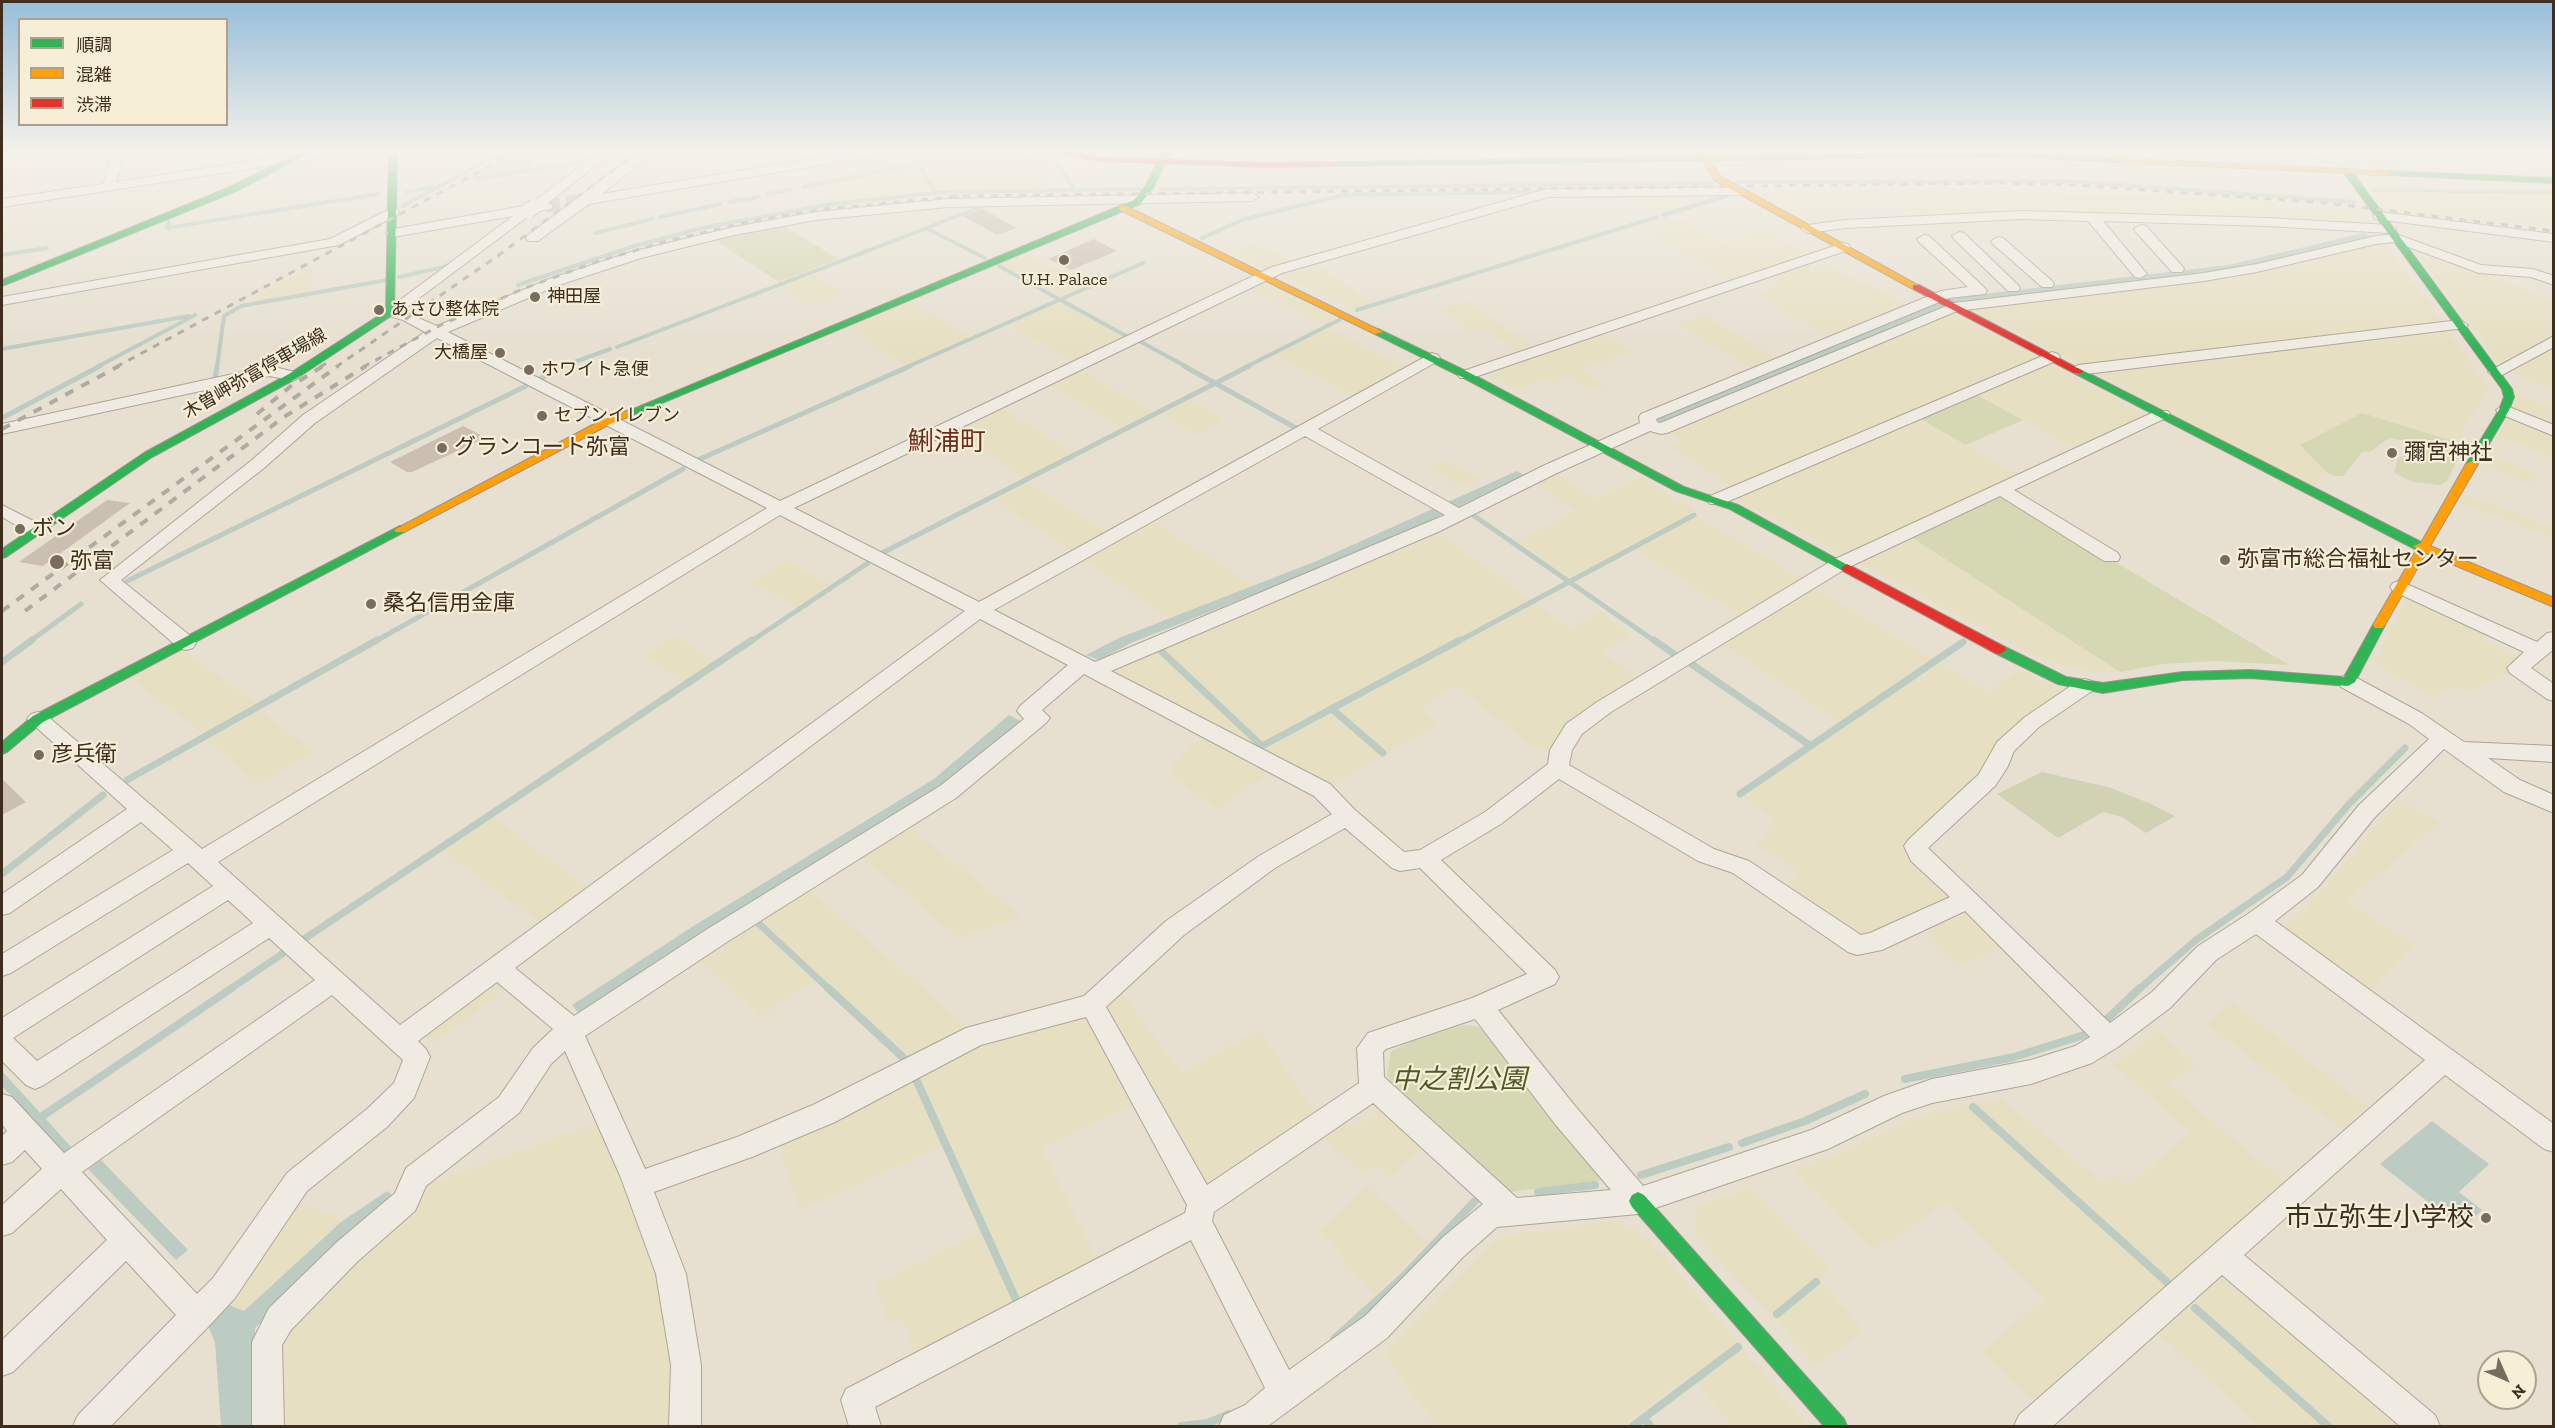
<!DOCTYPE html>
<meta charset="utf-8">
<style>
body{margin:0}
#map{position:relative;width:2555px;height:1428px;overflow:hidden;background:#e7e0d1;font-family:"Zilla Slab","Noto Sans JP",serif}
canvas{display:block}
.frame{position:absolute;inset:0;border:3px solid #3d2e20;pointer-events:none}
.legend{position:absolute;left:18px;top:18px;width:210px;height:108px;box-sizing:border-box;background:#f7eed8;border:2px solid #ada18e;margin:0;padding:8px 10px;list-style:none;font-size:18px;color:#3d2e20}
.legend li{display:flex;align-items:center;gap:12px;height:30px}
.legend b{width:30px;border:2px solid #ada18e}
.north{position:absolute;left:2477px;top:1350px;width:60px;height:60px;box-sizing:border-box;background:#f7eed8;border:2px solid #ada18e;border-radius:50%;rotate:135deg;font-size:16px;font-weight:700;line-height:24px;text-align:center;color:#3d2e20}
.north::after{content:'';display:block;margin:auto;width:21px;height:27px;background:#786c5e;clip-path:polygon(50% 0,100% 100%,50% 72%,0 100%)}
</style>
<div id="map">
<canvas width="2555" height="1428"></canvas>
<div class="frame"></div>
<ul class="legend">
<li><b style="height:8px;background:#30b455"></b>順調</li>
<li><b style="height:8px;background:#ff9f0a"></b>混雑</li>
<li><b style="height:8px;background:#e5322d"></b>渋滞</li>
</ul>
<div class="north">N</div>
</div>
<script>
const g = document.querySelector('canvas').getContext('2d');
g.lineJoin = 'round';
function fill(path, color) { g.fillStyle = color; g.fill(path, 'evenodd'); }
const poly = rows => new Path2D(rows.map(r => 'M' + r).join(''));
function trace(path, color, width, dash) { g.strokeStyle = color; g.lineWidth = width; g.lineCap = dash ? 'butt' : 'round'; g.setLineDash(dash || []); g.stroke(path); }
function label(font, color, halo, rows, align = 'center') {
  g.font = font + ' "Zilla Slab","Noto Sans JP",serif'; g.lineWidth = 4.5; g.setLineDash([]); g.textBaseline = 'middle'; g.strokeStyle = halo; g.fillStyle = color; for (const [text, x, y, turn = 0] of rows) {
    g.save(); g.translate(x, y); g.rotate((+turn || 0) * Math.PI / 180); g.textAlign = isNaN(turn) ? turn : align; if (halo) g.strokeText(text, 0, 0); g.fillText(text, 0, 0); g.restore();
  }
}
fill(poly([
 [897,150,984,150,1046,158,1050,159,1047,166,1056,176,1029,180,1038,189,938,192,832,204,812,165],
 [2355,150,2379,150,2404,169,2385,169,2371,165],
 [2357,176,2415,179,2429,191,2553,193,2553,227,2383,207],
 [1954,188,2150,197,2153,194,2363,212,2373,223,2368,223,2369,225,2018,214,1921,219,1916,213,1910,213,1901,203,1834,207,1846,223,1810,226,1744,189],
 [1623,194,1657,194,1683,208,1661,215],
 [1658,218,1687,223,1716,240,1727,241,1766,232,1811,255,1734,281,1635,225],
 [1966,219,1984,234,1951,236,1931,221],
 [2383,241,2444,324,2085,366,1970,310,1972,306],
 [1254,244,1296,263,1268,270,1232,253],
 [2413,248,2553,300,2553,336,2501,365],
 [1026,253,1089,285,1062,297,999,264],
 [1816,258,1907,306,1832,338,1757,294,1781,285,1765,275],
 [1315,262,1371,303,1356,310,1279,275],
 [311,266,311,293,240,305],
 [812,273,829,283,844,292,812,305,781,285],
 [1260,284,1268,284,1339,319,1326,325,1250,289],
 [910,300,970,337,907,365,846,327],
 [1060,301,1130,339,1077,364,1007,324],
 [1467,301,1536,347,1521,353,1480,328,1470,331,1440,310],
 [1949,313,1955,314,2042,359,1736,490,1670,446,1681,440,1669,430],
 [1705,315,1777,358,1777,361,1752,369,1678,324],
 [1327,328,1407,368,1356,396,1275,355],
 [2447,330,2489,389,2459,438,2454,438,2459,443,2362,413,2301,445,2328,473,2311,488,2093,371],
 [1602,332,1632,352,1582,369,1605,386,1593,391,1566,377,1553,384,1543,379,1519,392,1486,374,1489,371],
 [2553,344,2553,390,2507,371],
 [2045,362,2147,415,2075,448,1973,393],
 [1079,369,1153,412,1122,428,1049,384],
 [2515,393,2543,404,2553,399,2553,429,2514,412],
 [1188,399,1226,421,1197,435,1164,416,1168,414,1164,412],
 [1000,407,1075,453,1024,479,950,430],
 [1917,417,2019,475,1844,555,1731,497],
 [2508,417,2553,435,2553,459,2498,435],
 [2489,455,2499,457,2537,475,2530,484,2483,466],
 [1447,460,1482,479,1463,488,1430,469],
 [1554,472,1596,499,1639,477,1693,509,1699,517,1803,579,1741,617,1631,546,1569,580,1515,542,1575,511,1535,483],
 [1026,481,1110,535,1076,554,993,498],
 [2466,494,2553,527,2553,538,2461,503],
 [1152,520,1254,585,1169,619,1082,559],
 [1441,534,1570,628,1600,612,1632,635,1603,652,1640,679,1555,752,1533,747,1457,686,1421,708,1438,724,1331,786,1114,674,1115,666],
 [1911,537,2120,672,2091,672,2042,659,1858,563],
 [785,560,831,584,798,607,751,583],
 [1813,587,1989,692,2019,669,2065,693,1912,843,1958,898,1863,941,1783,889,1798,872,1755,844,1775,821,1742,796,1844,725,1719,642],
 [2406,599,2420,600,2489,632,2481,640,2520,659,2516,670,2467,692,2456,686,2431,697,2374,662],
 [675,635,716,661,684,682,643,656],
 [183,650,256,704,203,734,131,678],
 [258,709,314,752,260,784,205,739],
 [1203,734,1271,771,1218,809,1167,772],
 [2400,799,2439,823,2347,902,2417,945,2369,994,2286,934,2287,923,2304,910],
 [493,816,591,890,544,926,442,850],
 [906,825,1021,916,959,938,857,853],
 [806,886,971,1031,907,1064,816,979,760,1018,695,956],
 [1965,906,2009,944,1961,966,1925,930,1926,926],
 [492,979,510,986,433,1044,420,1032],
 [1118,987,1182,1073,1259,1029,1317,1115,1216,1184,1205,1182,1106,1012,1110,998],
 [2233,1003,2368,1106,2343,1131,2207,1023],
 [1080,1013,1090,1016,1137,1103,1042,1148,1101,1267,918,1363,902,1319,888,1324,875,1285,979,1233,942,1146,800,1211,777,1139,980,1039],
 [2159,1031,2197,1065,2167,1084,2286,1183,2035,1401,1982,1352,2044,1298,1946,1202,1903,1234,1872,1249,1792,1171,1843,1152,1913,1119,1960,1105,2000,1098,2102,1182,2113,1173,2128,1186,2190,1132,2113,1064,2134,1051],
 [1383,1107,1425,1145,1389,1177,1377,1165,1364,1175,1321,1136,1345,1118,1355,1128],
 [597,1122,630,1191,662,1280,674,1355,678,1426,280,1426,283,1336,426,1185],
 [1367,1186,1427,1242,1374,1296,1320,1231],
 [1751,1187,1831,1268,1820,1279,1864,1331,1817,1366,1695,1234,1697,1206],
 [290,1201,335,1214,341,1222,244,1311,224,1303],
 [1618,1220,1649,1238,1808,1426,1732,1426,1689,1375,1623,1426,1435,1426,1385,1354,1493,1244,1508,1235],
 [2224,1269,2235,1273,2415,1426,2259,1426,2156,1331]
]), '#e6dfc2');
fill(poly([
 [523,150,562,150,564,156,532,161,533,169,474,178,400,216],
 [781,224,838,259,779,282,712,238],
 [1973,393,2023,420,1966,445,1917,417],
 [2362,413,2459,443,2457,450,2459,456,2448,480,2441,485,2413,482,2394,473,2397,459,2414,450,2414,445,2402,440,2389,438,2371,451,2362,452,2343,476,2335,476,2328,473,2300,445],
 [2002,495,2289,665,2216,661,2163,664,2120,672,1911,537],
 [1463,1025,1476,1026,1486,1032,1604,1180,1509,1192,1397,1092,1387,1075,1391,1051,1410,1042]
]), '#d6d7b3');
fill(poly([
 [2042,772,2108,787,2149,803,2175,816,2146,833,2122,817,2103,812,2058,838,1997,794]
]), '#d1d1b3');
fill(poly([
 [2364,233,2373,237,2243,268,2123,285,1957,302,1663,424,1655,419,1950,298,2228,265],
 [1517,471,1524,475,1379,545,1131,643,1099,660,1086,655,1119,638,1319,560],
 [1009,715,1024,723,942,789,582,1018,572,1005,692,927,934,779],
 [2,1071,73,1149,63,1153,2,1086],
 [2432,1121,2489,1164,2459,1192,2482,1210,2462,1229,2380,1164],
 [101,1160,188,1250,176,1260,88,1169],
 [387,1191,398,1200,350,1236,255,1328,255,1426,221,1426,215,1343,204,1315,224,1303,244,1311,341,1222]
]), '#bcccc2');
trace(poly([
 [909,150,936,193,955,192,959,200,965,200],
 [2303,150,2328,164],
 [655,151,661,150],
 [1057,161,1074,190],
 [476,179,590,161],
 [1736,182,2069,181,2354,202],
 [804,187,917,164],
 [1161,189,1712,183],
 [2373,190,2554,192],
 [407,192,433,187],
 [955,192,1140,189],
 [768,194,791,190],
 [729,202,758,197],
 [403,206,506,150],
 [1664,215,1730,195],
 [660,217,720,204],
 [168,222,167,228,378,194],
 [595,233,652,219],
 [1202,238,1245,219,1344,195,1539,192],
 [2,255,47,248],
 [985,258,926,228,986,205],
 [999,266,1128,337],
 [399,277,452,265],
 [518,285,634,246,702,228,832,204,936,193],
 [1357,310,1657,217],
 [1141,342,1187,367],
 [617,347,927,228],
 [2,349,189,316],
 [97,367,195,315],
 [217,367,224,316,241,306,387,280],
 [561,367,610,349],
 [907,367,1143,263],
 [1246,367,1339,320]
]), '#bcccc2', 4);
trace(poly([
 [1184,366,1296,428],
 [215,380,217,366],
 [538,380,564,366],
 [2,418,100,366],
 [700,459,910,366],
 [1470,513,1656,642],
 [882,553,1249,366],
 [127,581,526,386],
 [29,642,81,604],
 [374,642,683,469],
 [750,642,868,563],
 [1457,642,1694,515]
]), '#bcccc2', 5);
trace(poly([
 [1654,640,1674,654],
 [1160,650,1262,746,1460,640],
 [2,662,32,640],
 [1690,663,1811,746],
 [1332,709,1383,753],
 [127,780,377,640],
 [1740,794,1963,642],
 [2,874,103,795],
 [755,920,829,989],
 [304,939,752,640],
 [230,989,282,954],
 [2139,989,2196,940,2287,877,2349,804,2405,748]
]), '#bcccc2', 7);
trace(poly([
 [828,988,908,1062],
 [2106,1020,2140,988],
 [915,1077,1018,1304],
 [1905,1079,2014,1057,2084,1035],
 [1973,1107,2168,1283],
 [38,1119,232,988],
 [1742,1143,1805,1121,1865,1094],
 [1641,1175,1729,1147],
 [1538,1192,1595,1185],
 [2195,1308,2328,1426],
 [1777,1314,1816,1282],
 [1334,1339,1402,1278,1475,1201],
 [1644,1418,1650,1426],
 [1181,1426,1208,1423,1229,1414],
 [1633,1426,1738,1347]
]), '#bcccc2', 8);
fill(poly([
 [982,209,1017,228,997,235,963,216],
 [1094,239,1117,251,1071,270,1048,259],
 [463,426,481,435,479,436,482,438,481,440,412,472,407,472,390,462],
 [107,500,130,503,43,566,19,562],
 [2,779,26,802,2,815]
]), '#cbbfb2');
trace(poly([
 [546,206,589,200]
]), '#c5bcae', 14, [14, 7]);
const street = poly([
 [114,150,126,150,116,182,322,150,352,150,346,154,2,207,2,199,103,184,114,150],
 [395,150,427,150,421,154,389,157,387,154,389,151,395,150],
 [602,150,616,150,548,203,553,206,551,209,534,212,402,311,437,326,549,279,631,252,734,227,816,212,948,199,1252,193,1259,197,1252,201,948,207,816,220,734,235,641,258,559,285,448,332,780,501,1272,267,1547,189,1739,187,1746,191,1739,195,1548,197,1282,273,794,508,979,602,1432,353,1438,355,1440,358,1438,361,1318,429,1459,508,1545,465,1640,423,1639,417,1641,414,1941,291,1968,287,1919,242,1917,239,1924,235,1929,236,1985,288,1987,291,1985,294,1949,298,1656,419,1657,422,1660,423,1954,303,2204,273,2257,264,2376,236,2396,234,2481,265,2533,269,2554,276,2554,285,2531,277,2479,273,2395,242,2376,244,2257,272,2204,281,1957,311,1667,433,1661,434,1650,431,1557,473,1438,532,1111,671,1330,784,1355,810,1404,852,1420,850,1485,812,1548,764,1550,750,1566,724,1597,702,1833,560,2156,411,2168,411,2170,414,2168,417,2014,490,2118,553,2120,557,2118,561,2104,561,2000,496,1847,568,1611,712,1582,734,1572,750,1569,765,1714,849,1749,861,1861,935,1870,933,1950,897,1911,861,1904,846,1908,840,1979,774,1997,742,2025,717,2078,681,2085,679,2092,681,2095,686,2092,691,2039,727,2014,751,2007,768,1995,786,1928,848,2110,1023,2152,992,2198,946,2248,914,2302,875,2359,805,2429,739,2409,724,2341,687,2338,682,2341,677,2348,675,2355,677,2423,714,2464,742,2554,746,2554,762,2488,758,2520,780,2554,795,2554,813,2504,792,2444,749,2375,817,2318,887,2275,921,2554,1124,2554,1152,2544,1149,2445,1075,2244,1255,2435,1415,2440,1426,2400,1426,2222,1275,2053,1426,2014,1426,2019,1415,2425,1060,2256,934,2216,960,2170,1008,2118,1047,2092,1063,2031,1084,1932,1103,1902,1113,1828,1149,1638,1214,1497,1227,1463,1257,1387,1338,1268,1426,1219,1426,1224,1415,1245,1405,1265,1388,1191,1240,875,1407,881,1426,849,1426,841,1400,846,1389,1185,1213,1187,1205,1086,1017,981,1045,835,1122,752,1157,654,1192,686,1274,701,1365,701,1426,669,1426,671,1365,656,1274,621,1178,565,1051,551,1064,519,1113,426,1186,415,1211,357,1262,291,1330,282,1345,284,1426,252,1426,252,1342,269,1308,337,1242,395,1193,406,1168,499,1097,533,1048,553,1029,497,982,418,1041,426,1049,430,1057,414,1098,387,1127,307,1191,235,1298,208,1327,111,1426,73,1426,78,1415,176,1315,126,1261,13,1372,2,1376,2,1340,107,1240,61,1189,12,1233,2,1236,2,1205,42,1169,25,1150,12,1162,2,1165,2,1136,7,1131,2,1124,2,1094,12,1097,64,1153,315,980,269,938,44,1085,35,1089,26,1085,2,1061,2,1018,213,886,188,863,11,973,2,976,2,954,173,850,141,822,10,913,2,915,2,894,127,809,27,719,31,714,38,712,45,714,202,849,767,508,437,338,315,423,264,468,121,580,193,638,196,643,193,648,186,650,179,648,100,580,252,460,303,415,425,332,403,320,386,315,384,312,513,216,393,237,388,236,386,233,388,230,529,205,602,150],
 [1305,436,1445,515,1095,662,994,610,1305,436],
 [780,515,965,611,400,1025,218,862,780,515],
 [980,619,1068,665,1020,706,1017,711,1024,719,940,786,709,928,574,1016,515,968,980,619],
 [1084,674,1314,796,1332,814,1259,856,1166,921,1084,996,966,1028,815,1104,737,1137,645,1169,585,1036,727,942,956,798,1046,723,1050,718,1042,710,1084,674],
 [1559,779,1698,861,1733,873,1848,952,1857,955,1882,950,1965,911,2090,1037,2075,1046,2031,1060,1932,1079,1884,1096,1811,1130,1643,1186,1575,1106,1498,1010,1555,984,1559,977,1555,970,1441,860,1501,824,1559,779],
 [1345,828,1392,868,1400,871,1420,868,1527,974,1472,998,1368,1033,1357,1048,1359,1083,1207,1185,1106,1007,1184,935,1275,868,1345,828],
 [228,900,253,923,37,1061,13,1038,228,900],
 [332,995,403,1060,394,1083,367,1109,287,1173,213,1278,197,1294,82,1172,332,995],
 [1475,1019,1555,1124,1611,1190,1517,1198,1384,1077,1383,1052,1386,1049,1475,1019],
 [1373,1103,1483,1204,1443,1237,1365,1316,1289,1370,1212,1221,1214,1212,1373,1103],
 [642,150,656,150,602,194,864,150,892,150,886,154,589,204,538,241,528,241,526,238,528,235,642,150],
 [996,150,1054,150,1052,153,1030,158,1002,154,996,150],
 [2160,150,2172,150,2177,162,2175,165,2167,165,2160,150],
 [2340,150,2353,150,2378,172,2377,175,2367,175,2340,150],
 [392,208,397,209,399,212,397,215,339,245,2,305,2,297,330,239,392,208],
 [2021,211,2267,218,2389,225,2396,229,2389,233,2267,226,2103,221,2147,274,2140,278,2135,277,2088,221,2021,219,1845,228,1808,233,1801,229,1808,225,1845,220,2021,211],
 [2380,212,2554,234,2554,242,2375,219,2373,216,2380,212],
 [2141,225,2146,226,2182,266,2184,269,2182,272,2172,272,2136,232,2134,229,2141,225],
 [1959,232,1964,233,2018,285,2020,288,2018,291,2008,291,1954,239,1952,236,1959,232],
 [1998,237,2003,238,2052,281,2054,284,2052,287,2042,287,1993,244,1991,241,1998,237],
 [1843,243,1848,244,1850,247,1848,250,1472,378,1460,378,1458,375,1460,372,1843,243],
 [2460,320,2468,325,2465,328,2078,375,2070,370,2078,365,2460,320],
 [2554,336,2554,347,2502,375,2496,377,2488,372,2554,336],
 [2052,352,2058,354,2060,357,2058,360,1722,504,1710,504,1707,500,1710,496,2052,352],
 [270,366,299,373,301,376,293,381,270,376,2,434,2,424,270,366],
 [2504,405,2554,425,2554,436,2498,413,2496,410,2504,405],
 [2,505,43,526,46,530,43,534,31,534,2,517,2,505],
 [2400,581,2537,642,2547,633,2554,632,2554,649,2531,668,2554,684,2554,701,2547,699,2510,673,2507,668,2524,652,2393,591,2390,587,2393,583,2400,581]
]);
const fast = poly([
 [305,150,315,150,234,192,2,286,2,280,228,188,305,150],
 [389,150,397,150,394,314,297,378,152,457,6,557,2,558,2,549,144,453,289,374,386,311,389,150],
 [1163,150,1171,150,1153,188,1140,204,633,415,625,415,624,413,1134,200,1145,187,1163,150],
 [1995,152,2117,158,2121,160,2117,162,1995,156,1335,166,1331,164,1335,162,1995,152],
 [2344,169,2350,169,2512,389,2514,397,2509,410,2476,466,2468,466,2466,464,2499,410,2504,397,2502,389,2344,173,2344,169],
 [2385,171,2554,178,2554,183,2388,175,2385,175,2385,171],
 [1378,329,1470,373,1684,487,1738,505,1853,568,1847,572,1843,571,1730,509,1676,491,1462,377,1375,334,1373,332,1378,329],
 [2078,368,2423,543,2425,546,2423,549,2415,549,2074,373,2074,369,2078,368],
 [400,526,404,528,406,530,404,532,43,722,7,752,2,754,2,742,33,716,400,526],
 [2379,621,2385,625,2355,682,2348,686,2251,678,2183,680,2103,693,2058,684,1995,653,1994,650,2000,646,2005,647,2066,677,2103,683,2183,672,2251,670,2344,677,2373,625,2379,621],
 [1638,1192,1644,1195,1844,1419,1847,1426,1824,1426,1632,1207,1629,1201,1632,1195,1638,1192]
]);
const slow = poly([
 [1698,150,1706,150,1720,176,1921,287,1913,289,1714,180,1698,150],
 [2114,158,2388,171,2392,173,2388,175,2117,162,2113,160,2114,158],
 [1120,206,1126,206,1383,332,1375,334,1120,210,1120,206],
 [629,410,633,411,633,415,612,423,404,532,396,532,394,530,604,419,629,410],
 [2472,461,2478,464,2430,546,2554,598,2554,607,2426,553,2383,628,2375,628,2373,625,2417,549,2413,546,2421,543,2466,464,2472,461]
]);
const jam = poly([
 [1043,150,1060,150,1098,157,1263,163,1335,162,1339,164,1335,166,1263,167,1098,161,1043,150],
 [1913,285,1919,285,2083,371,2082,373,2074,373,1913,289,1913,285],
 [1847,564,2005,647,2006,650,2000,654,1995,653,1843,571,1841,568,1847,564]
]);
trace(street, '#ada599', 2);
trace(fast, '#9c958a', 2);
trace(slow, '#9c958a', 2);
trace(jam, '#9c958a', 2);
fill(street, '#efebe3');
fill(fast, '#30b455');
fill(slow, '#ff9f0a');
fill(jam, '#e5322d');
trace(poly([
 [116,367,519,150],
 [320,367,332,360],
 [336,367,499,255,640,150],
 [363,367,441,325,525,288,596,262,667,241,748,222,823,209,962,196,1997,183,2077,185,2327,203,2554,231]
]), '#afaaa2', 3, [7, 7]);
trace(poly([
 [257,414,291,386,323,366],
 [2,429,119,366],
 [2,611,338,366],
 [25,611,284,417,366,366]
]), '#afaaa2', 4, [9, 9]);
const streetBridge = poly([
 [528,211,535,206]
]);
trace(streetBridge, '#ada599', 16, []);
trace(streetBridge, '#efebe3', 14);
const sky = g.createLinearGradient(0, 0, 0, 350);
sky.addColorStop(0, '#96bed9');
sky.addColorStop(0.43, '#f4f1ea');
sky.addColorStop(1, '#f4f1ea00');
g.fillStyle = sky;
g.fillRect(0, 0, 2555, 350);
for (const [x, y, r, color] of [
 [1064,260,6,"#786c5e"],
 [535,297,6,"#786c5e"],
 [379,310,6,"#786c5e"],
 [500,353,6,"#786c5e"],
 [529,370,6,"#786c5e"],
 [542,416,6,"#786c5e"],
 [442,448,6,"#786c5e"],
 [2392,453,6,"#786c5e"],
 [20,529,6,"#786c5e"],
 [2225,560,6,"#786c5e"],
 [57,562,8,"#786c5e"],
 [371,604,6,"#786c5e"],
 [39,755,6,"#786c5e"],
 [2486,1218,6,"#786c5e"]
]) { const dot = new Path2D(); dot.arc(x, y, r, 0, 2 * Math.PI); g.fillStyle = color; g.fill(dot); trace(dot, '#f7eed8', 2); }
label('18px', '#3d2e20', '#f7eed8', [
 ["U.H. Palace",1064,280,"center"],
 ["神田屋",547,297],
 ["あさひ整体院",391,310],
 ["大橋屋",488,353,"right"],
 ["ホワイト急便",541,370],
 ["セブンイレブン",554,416]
], 'left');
label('18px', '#3d2e20', '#f7eed8', [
 ["木曽岬弥富停車場線",255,374,-30]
]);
label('22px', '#3d2e20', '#f7eed8', [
 ["グランコート弥富",454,448],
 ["彌宮神社",2404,453],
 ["ボン",32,529],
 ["弥富市総合福祉センター",2237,560],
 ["弥富",70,562],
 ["桑名信用金庫",383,604],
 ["彦兵衛",51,755]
], 'left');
label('26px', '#6b2e1e', '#f7eed8', [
 ["鯏浦町",947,443]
]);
label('italic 27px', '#4d5a26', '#f7eed8', [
 ["中之割公園",1459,1080]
]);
label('27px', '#3d2e20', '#f7eed8', [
 ["市立弥生小学校",2474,1218]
], 'right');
</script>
